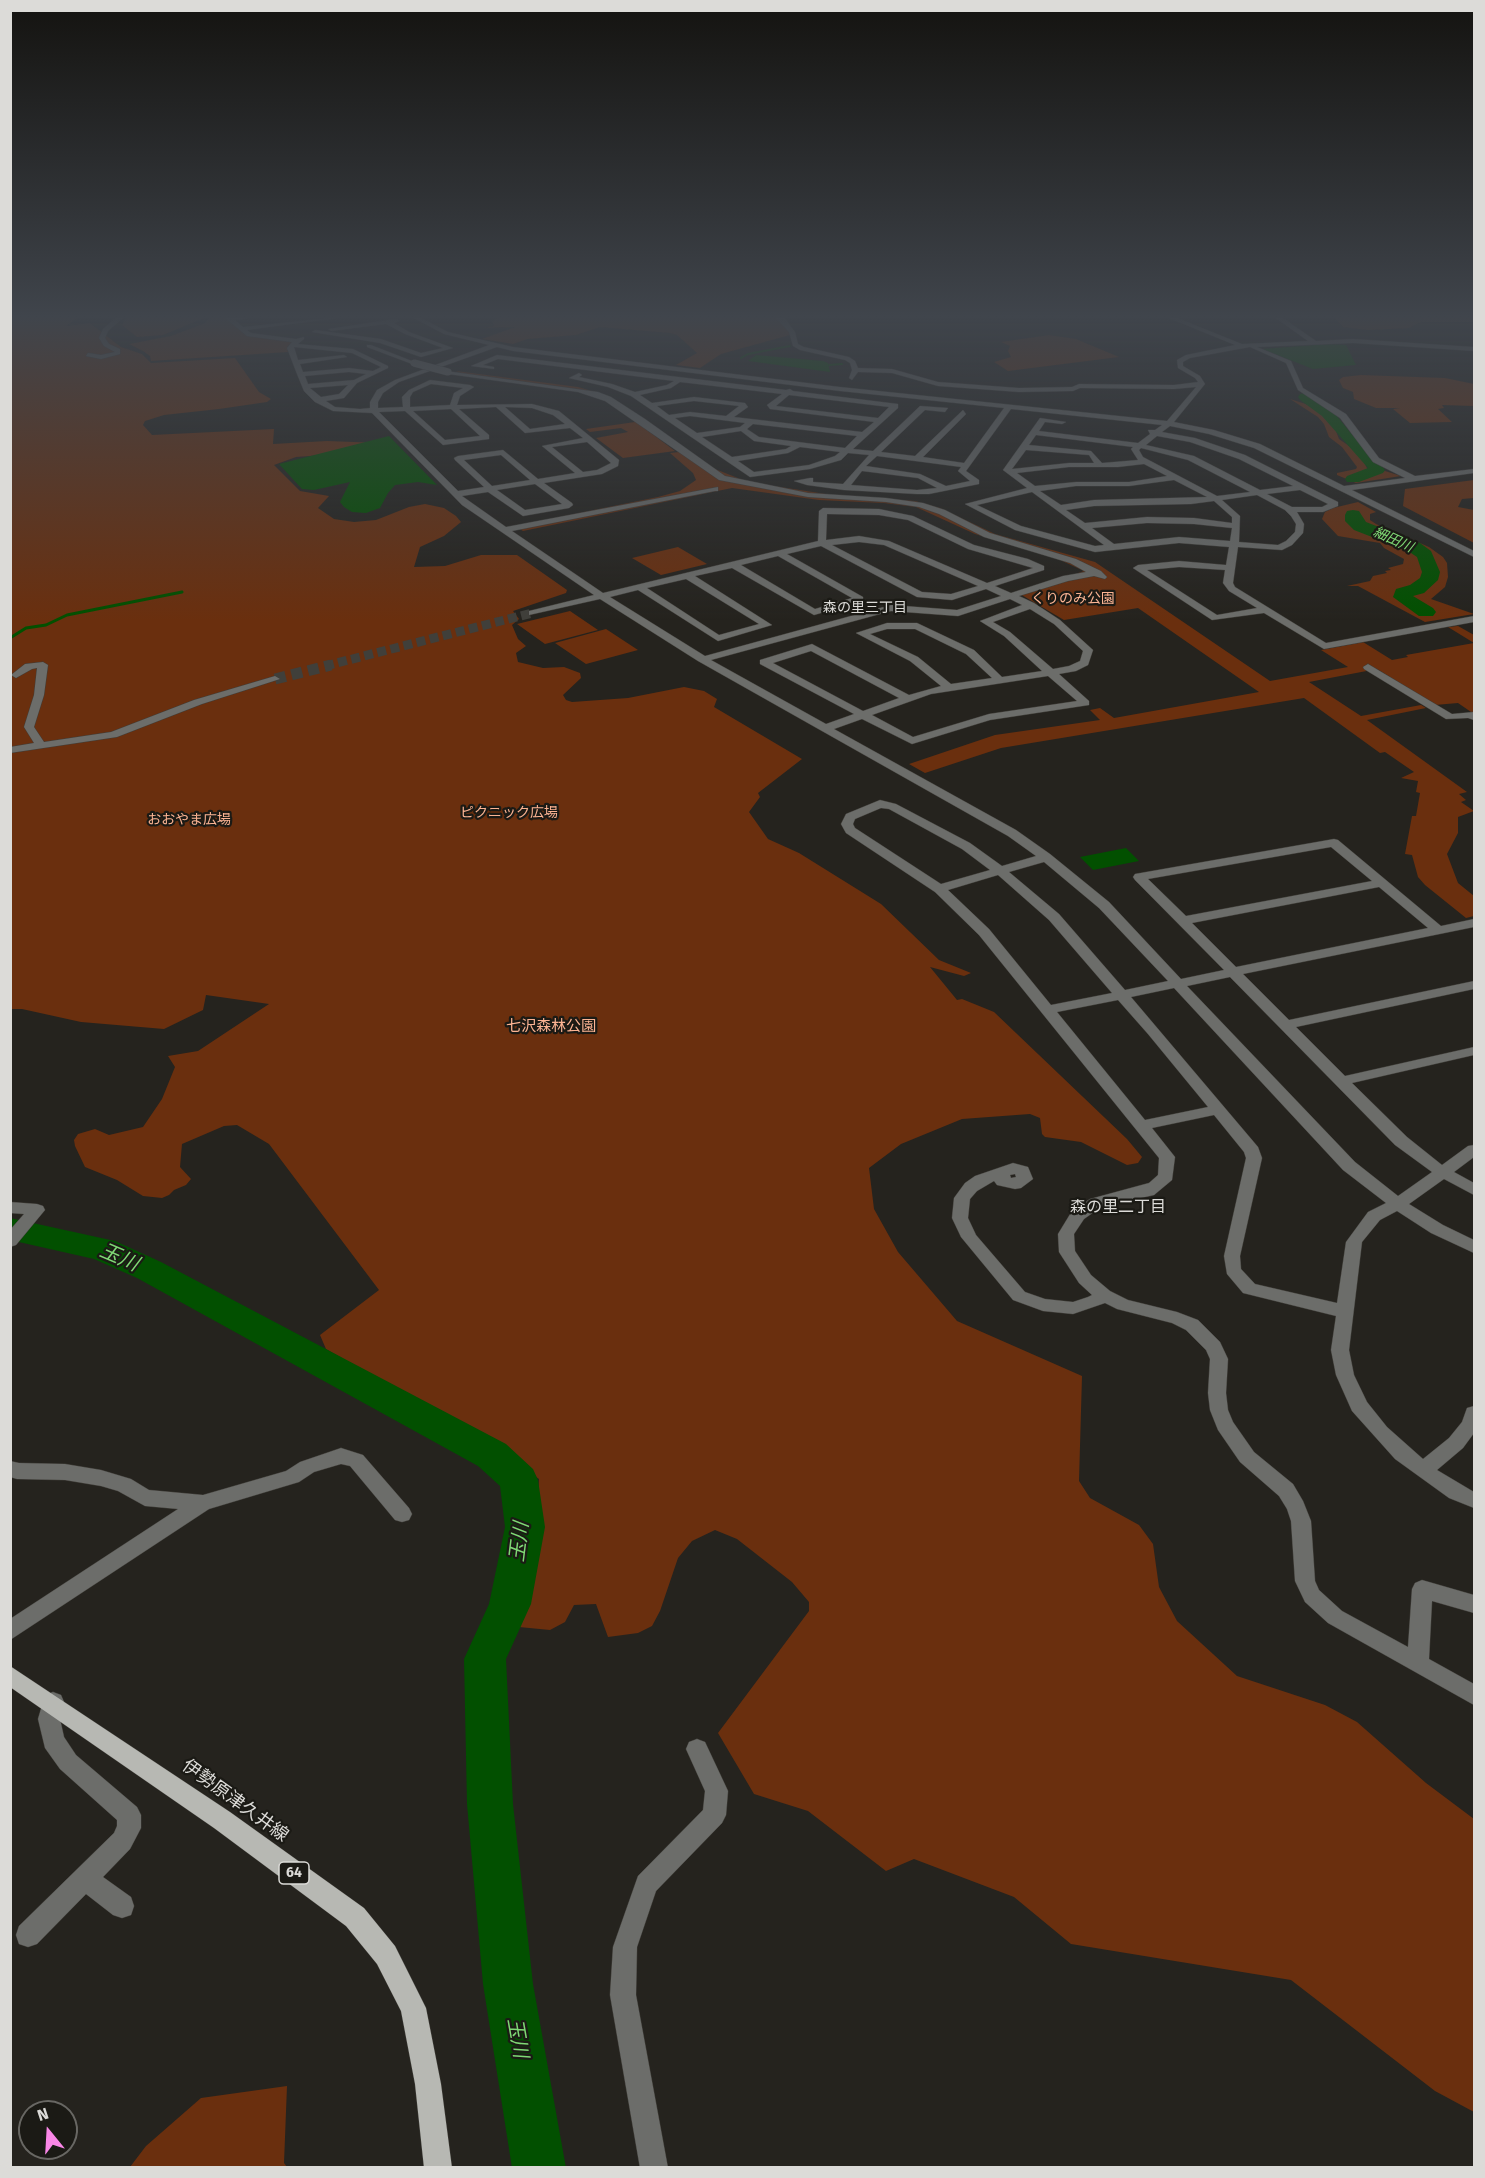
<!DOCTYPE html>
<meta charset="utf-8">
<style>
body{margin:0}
#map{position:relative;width:1485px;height:2178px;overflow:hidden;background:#25231e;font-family:"Fira Sans",sans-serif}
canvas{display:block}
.frame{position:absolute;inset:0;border:12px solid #dcdbd8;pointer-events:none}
.north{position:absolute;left:18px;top:2100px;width:60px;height:60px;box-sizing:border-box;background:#1b1a15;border:2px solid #686763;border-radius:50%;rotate:342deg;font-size:16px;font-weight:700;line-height:24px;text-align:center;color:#dcdbd8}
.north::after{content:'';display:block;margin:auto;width:21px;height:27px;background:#fa87e7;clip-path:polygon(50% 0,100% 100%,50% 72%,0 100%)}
</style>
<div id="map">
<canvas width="1485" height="2178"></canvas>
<div class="frame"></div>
<div class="north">N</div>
</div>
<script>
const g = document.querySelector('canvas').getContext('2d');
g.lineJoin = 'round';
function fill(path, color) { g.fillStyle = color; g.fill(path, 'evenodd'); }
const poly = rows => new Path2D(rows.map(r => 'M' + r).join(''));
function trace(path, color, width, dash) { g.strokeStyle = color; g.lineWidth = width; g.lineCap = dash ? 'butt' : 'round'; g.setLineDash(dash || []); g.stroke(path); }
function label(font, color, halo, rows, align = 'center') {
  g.font = font + ' "Fira Sans","Noto Sans JP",sans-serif'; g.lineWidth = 4.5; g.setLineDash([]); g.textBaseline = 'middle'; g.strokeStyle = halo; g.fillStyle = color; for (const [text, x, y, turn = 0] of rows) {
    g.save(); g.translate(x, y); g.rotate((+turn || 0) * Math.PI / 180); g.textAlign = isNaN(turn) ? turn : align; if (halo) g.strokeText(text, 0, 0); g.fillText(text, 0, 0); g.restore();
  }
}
fill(poly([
 [10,316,80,316,66,326,90,323,121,347,142,354,151,363,235,358,259,392,271,399,267,402,219,409,164,415,145,421,143,425,152,435,274,429,273,444,327,441,382,443,356,479,323,455,296,457,274,465,300,491,329,496,318,508,334,519,354,522,376,520,409,507,425,504,444,508,456,516,461,522,444,536,420,547,414,567,445,566,481,555,517,555,567,590,566,593,513,611,519,619,512,625,518,639,526,646,516,653,518,662,543,668,564,667,580,673,581,678,563,695,566,700,572,702,628,698,684,687,704,691,717,699,714,707,802,759,758,793,760,797,749,812,768,839,799,853,881,904,939,960,971,973,964,976,930,967,957,1000,962,999,994,1012,1127,1139,1142,1157,1138,1163,1127,1165,1081,1142,1045,1137,1042,1134,1040,1118,1030,1114,962,1119,901,1144,869,1168,874,1209,898,1252,957,1321,1082,1376,1079,1481,1090,1498,1139,1525,1153,1544,1159,1587,1177,1621,1237,1676,1325,1705,1357,1722,1426,1783,1474,1819,1474,2112,1435,2091,1291,1980,1071,1944,1014,1897,914,1859,886,1871,808,1811,754,1794,718,1733,809,1611,809,1602,792,1582,737,1539,715,1530,692,1541,678,1558,660,1611,652,1626,638,1633,608,1637,596,1604,574,1605,565,1622,550,1630,519,1627,536,1523,539,1479,505,1454,326,1349,320,1335,379,1290,269,1144,237,1125,224,1126,182,1144,180,1167,191,1179,186,1185,174,1190,169,1195,162,1198,143,1196,117,1180,85,1167,75,1146,74,1140,78,1134,95,1129,109,1135,143,1127,162,1099,175,1067,168,1056,198,1051,269,1004,206,995,203,1010,164,1029,81,1022,22,1009,11,1009],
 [131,316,209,316,163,335,137,337,122,325,126,318],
 [211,316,224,316,244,334,294,341,287,347,288,352,151,361,150,356,143,351,129,344,171,336,205,323],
 [502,316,776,316,787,328,790,335,721,354,700,368,676,365,697,353,677,335,670,333,600,327,576,335,527,339,513,344,482,339,515,327,484,328,494,326,492,321],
 [1333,316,1474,316,1474,322,1421,322,1409,328,1368,330,1343,327],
 [1049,335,1076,339,1119,357,1008,371,994,362,1011,357,1008,351,1010,346,1001,342],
 [456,371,578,387,609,396,715,469,748,482,832,495,915,501,940,508,995,534,1095,562,1270,681,1348,667,1321,650,1363,642,1392,660,1408,657,1406,655,1474,643,1448,627,1458,626,1474,635,1474,714,1458,703,1435,705,1377,669,1309,682,1361,716,1421,705,1426,708,1367,720,1467,792,1459,794,1466,800,1461,802,1474,811,1458,817,1458,833,1447,854,1458,883,1474,896,1474,916,1466,918,1425,885,1418,877,1412,855,1405,854,1412,816,1416,816,1420,793,1416,792,1418,781,1401,778,1414,772,1385,752,1380,753,1304,698,1001,748,925,773,909,764,995,735,1100,720,1090,710,1100,708,1114,718,1259,692,1138,608,1064,620,1020,594,1084,571,1058,559,975,534,916,507,884,503,819,500,732,488,523,531,515,526,658,497,680,491,696,480,693,473,670,453,679,452,639,424,675,451,623,458,596,438,628,432,621,428,590,432,586,429,635,422,604,399,578,391,463,374],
 [1361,375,1445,378,1474,384,1474,406,1442,405,1444,408,1438,409,1452,422,1410,423,1393,409,1400,408,1376,408,1354,399,1353,392,1343,388,1339,380,1343,377],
 [1290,399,1312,406,1334,426,1339,439,1359,453,1368,470,1358,477,1367,478,1385,471,1401,476,1356,483,1337,475,1337,473,1356,469,1357,467,1342,447,1329,437,1324,424,1318,417],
 [1474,480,1474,498,1462,499,1458,507,1474,510,1474,543,1403,506,1405,489],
 [1358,502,1376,512,1370,514,1370,520,1376,524,1429,547,1443,557,1447,563,1448,577,1445,587,1431,599,1474,614,1425,622,1358,586,1347,586,1370,581,1373,576,1387,573,1385,571,1391,570,1388,568,1403,564,1404,559,1384,548,1380,543,1338,536,1322,519,1325,512,1333,508],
 [678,547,707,564,661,575,632,558],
 [570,611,598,630,545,644,517,624],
 [606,629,638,650,586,664,555,643],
 [287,2086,284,2163,287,2167,130,2167,146,2146,201,2098]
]), '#6a2f0e');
fill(poly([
 [1328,344,1346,345,1356,365,1313,369,1262,349],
 [756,355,823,361,828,363,830,372,748,361],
 [389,436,437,485,418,482,395,485,388,493,380,508,366,513,352,512,344,507,340,502,350,482,314,490,302,489,279,464],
 [1126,848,1139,861,1093,870,1080,857]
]), '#025000');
trace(poly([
 [741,358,748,354,790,346],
 [829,365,842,364]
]), '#025000', 2);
trace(poly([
 [10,638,26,628,46,625,67,615,182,592]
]), '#025000', 3);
fill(poly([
 [1305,393,1332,410,1354,437,1368,448,1385,470,1383,473,1359,482,1347,482,1345,479,1347,476,1368,468,1322,416,1300,400,1298,397,1300,394,1305,393],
 [1353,510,1359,511,1366,522,1420,543,1431,551,1440,572,1438,580,1424,593,1413,596,1433,608,1436,612,1433,616,1419,616,1393,597,1396,589,1410,585,1420,578,1422,572,1417,557,1408,551,1354,530,1345,521,1345,515,1347,511,1353,510],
 [10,1218,115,1241,161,1262,506,1444,533,1469,538,1480,545,1527,531,1604,506,1659,513,1804,533,1984,566,2168,512,2168,483,1984,467,1804,464,1659,489,1604,505,1527,500,1486,478,1466,137,1278,94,1259,10,1240,10,1218]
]), '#025000');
trace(poly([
 [325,666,532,613]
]), '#403f3a', 9, [9, 4.5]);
trace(poly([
 [275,679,331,665]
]), '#403f3a', 11, [11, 6]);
const minor = poly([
 [118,316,125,316,108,331,105,338,109,344,120,349,120,354,101,359,86,356,88,353,101,355,115,352,104,346,99,338,103,329,118,316],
 [223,316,262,316,235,320,243,327,351,316,247,330,251,333,296,339,304,337,304,339,298,344,353,349,388,366,388,368,357,383,344,398,326,401,335,407,360,409,370,408,370,402,377,390,395,380,489,345,444,334,410,316,417,316,448,332,513,347,840,387,1167,421,1196,387,1174,389,1080,388,1073,391,1019,392,938,386,892,373,858,372,852,380,849,378,852,370,850,363,845,360,800,350,793,346,789,332,776,318,783,316,795,332,798,344,804,347,849,357,855,361,858,368,892,369,938,382,1019,388,1072,387,1079,384,1174,385,1198,382,1195,378,1178,368,1177,360,1186,355,1235,345,1164,316,1172,316,1242,344,1308,341,1273,316,1280,316,1316,341,1353,339,1474,347,1474,351,1353,343,1257,347,1291,361,1303,388,1346,414,1379,458,1415,476,1474,469,1474,473,1352,490,1474,551,1474,557,1254,448,1209,434,1170,426,1162,432,1195,438,1245,455,1338,502,1338,506,1323,512,1297,512,1304,524,1303,533,1292,545,1282,550,1238,547,1233,583,1235,587,1326,643,1474,616,1474,622,1324,649,1264,613,1212,620,1133,568,1138,565,1179,561,1226,565,1229,547,1179,543,1095,552,1015,530,965,504,1027,488,1003,470,1040,418,1066,422,1062,424,1045,422,1039,431,1138,443,1150,434,1148,430,1155,430,1162,425,1011,409,966,471,979,480,979,484,929,494,917,494,844,490,807,485,794,481,810,478,813,478,813,482,843,484,869,455,848,453,841,460,810,469,750,477,631,396,608,387,569,378,579,373,582,375,579,377,612,384,635,392,667,385,674,381,498,359,483,365,494,367,494,369,471,366,497,355,786,390,790,389,793,391,898,404,898,408,853,449,873,451,920,406,948,408,945,412,925,410,881,452,915,456,963,410,966,414,923,457,964,463,1004,408,840,391,513,351,497,347,399,382,383,393,378,402,378,408,403,407,402,397,409,390,430,380,470,385,474,387,460,396,457,405,532,404,559,411,619,460,618,466,602,474,544,483,572,503,573,505,569,508,523,516,488,492,462,496,506,527,718,487,718,491,715,491,512,531,603,593,818,541,819,511,823,508,879,509,913,516,974,545,1028,559,1044,566,1044,570,995,586,1011,593,1063,576,1086,572,1070,563,984,537,939,514,919,507,886,502,808,497,719,480,605,401,578,392,448,374,446,371,598,392,611,397,645,419,725,476,808,493,886,498,923,503,945,510,990,533,1076,559,1101,571,1107,577,1105,579,1094,576,1068,581,1019,596,1034,603,1060,620,1093,650,1088,665,1076,671,1059,674,1089,701,1089,705,990,720,912,744,862,719,834,729,1016,830,1050,854,1109,902,1181,979,1224,970,1135,880,1133,877,1135,874,1334,839,1338,840,1441,926,1474,919,1474,927,1243,974,1289,1020,1474,981,1474,989,1296,1027,1345,1076,1474,1047,1474,1055,1352,1083,1407,1137,1442,1165,1468,1146,1474,1145,1474,1157,1454,1172,1474,1183,1474,1195,1444,1179,1409,1204,1443,1225,1474,1240,1474,1253,1431,1233,1397,1211,1380,1220,1362,1242,1349,1350,1354,1375,1367,1402,1387,1427,1423,1459,1449,1438,1462,1422,1467,1408,1474,1406,1474,1433,1463,1448,1437,1470,1474,1492,1474,1508,1449,1498,1395,1459,1352,1411,1336,1375,1331,1350,1336,1316,1243,1293,1227,1274,1224,1256,1246,1158,1244,1152,1214,1115,1152,1128,1175,1157,1172,1180,1154,1195,1101,1207,1084,1219,1074,1234,1075,1251,1091,1275,1110,1291,1128,1300,1177,1312,1198,1320,1220,1342,1228,1359,1226,1393,1228,1410,1233,1422,1254,1452,1293,1484,1303,1501,1311,1521,1315,1581,1319,1590,1342,1611,1408,1647,1412,1589,1415,1583,1422,1580,1474,1595,1474,1613,1432,1601,1429,1659,1474,1684,1474,1705,1328,1623,1305,1602,1295,1581,1291,1521,1287,1509,1279,1496,1240,1462,1218,1430,1210,1410,1208,1393,1210,1359,1206,1350,1186,1330,1172,1323,1117,1309,1105,1303,1073,1314,1043,1311,1013,1300,961,1237,952,1218,954,1198,965,1183,975,1176,1013,1163,1028,1167,1033,1179,1021,1188,1015,1189,997,1185,994,1181,977,1191,970,1199,968,1218,976,1235,1025,1292,1045,1299,1073,1302,1088,1297,1092,1295,1079,1283,1059,1252,1058,1234,1072,1211,1090,1199,1149,1183,1158,1175,1159,1158,979,935,935,892,846,833,841,824,846,814,880,800,896,804,970,843,1002,866,1036,856,1008,836,698,661,600,599,529,615,529,611,594,595,462,505,372,413,333,411,315,402,304,391,297,374,287,348,292,342,247,336,223,316],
 [294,347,352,353,381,367,373,371,349,368,303,372,300,364,347,357,344,355,298,360,294,347],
 [1250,347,1286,363,1298,390,1340,418,1373,462,1405,478,1344,486,1260,444,1214,430,1174,422,1205,384,1200,376,1183,366,1183,362,1190,358,1250,347],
 [349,372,366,374,354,380,308,384,305,376,349,372],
 [680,382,782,394,767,405,770,409,874,422,862,432,734,417,748,407,745,403,694,397,652,403,640,395,671,388,680,382],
 [431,384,463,388,454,393,450,405,410,407,410,397,413,392,431,384],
 [348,385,339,394,321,397,310,388,348,385],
 [789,395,889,407,878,418,776,406,789,395],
 [694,401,739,406,726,416,690,412,669,415,657,406,694,401],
 [496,407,525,433,570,428,583,438,542,446,575,473,538,479,503,450,458,456,454,458,455,460,484,487,458,491,379,412,405,411,443,445,489,439,489,435,459,409,496,407],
 [505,407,532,408,553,415,565,424,530,429,505,407],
 [451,409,480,436,445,440,413,411,451,409],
 [690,416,745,423,740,427,697,433,675,418,690,416],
 [753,424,857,436,845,448,759,437,747,429,753,424],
 [741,431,754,441,791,446,786,449,732,457,702,437,741,431],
 [1036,435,1133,447,1131,449,1138,460,1102,463,1091,451,1029,445,1036,435],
 [1157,436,1190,442,1239,459,1293,486,1260,490,1194,456,1146,445,1157,436],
 [587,442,611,463,597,470,583,472,552,447,587,442],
 [800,447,840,452,835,456,809,465,754,472,738,461,788,453,800,447],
 [1141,448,1188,460,1250,492,1217,496,1143,457,1139,450,1141,448],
 [1026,450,1089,455,1094,463,1069,463,1012,469,1026,450],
 [501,455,530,480,492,486,464,460,501,455],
 [877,456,961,467,958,471,970,481,946,486,920,474,866,466,877,456],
 [1144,464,1167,476,1129,482,1076,482,1035,486,1017,473,1069,467,1118,467,1144,464],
 [862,471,918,478,937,488,917,490,851,485,862,471],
 [1174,480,1207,497,1094,500,1061,505,1040,491,1076,486,1129,486,1174,480],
 [535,484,562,504,525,510,497,490,535,484],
 [1300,490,1328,504,1322,507,1292,507,1267,494,1300,490],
 [1032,492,1104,545,1095,546,1021,526,977,505,1032,492],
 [1257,495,1285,510,1291,516,1296,524,1295,532,1286,541,1278,545,1239,542,1240,516,1222,500,1257,495],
 [1214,501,1232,517,1232,523,1194,518,1147,517,1085,523,1066,510,1094,506,1191,504,1214,501],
 [827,514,879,515,908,520,968,549,1033,568,987,583,889,541,859,536,826,540,827,514],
 [1147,523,1194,524,1232,528,1230,541,1179,537,1114,544,1092,528,1147,523],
 [859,542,884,545,978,586,951,594,922,592,832,545,859,542],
 [821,546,917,597,952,600,986,589,1001,596,957,610,891,605,705,656,610,597,638,590,718,641,772,625,695,576,732,568,814,615,863,601,863,597,787,554,821,546],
 [778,556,852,598,815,609,741,565,778,556],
 [1179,567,1225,570,1223,583,1229,591,1257,608,1217,615,1147,570,1179,567],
 [686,579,759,624,719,635,647,588,686,579],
 [1010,599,1022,605,980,621,1004,636,1042,671,1002,677,974,650,917,623,887,623,856,633,910,661,941,686,909,695,812,644,760,660,760,664,854,714,826,724,711,660,891,611,958,616,1010,599],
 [1030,609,1054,624,1083,651,1080,661,1069,666,1053,669,1010,632,993,622,1030,609],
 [887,629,915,629,966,654,992,678,951,684,918,657,870,634,887,629],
 [811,651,899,698,863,711,773,663,811,651],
 [1048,676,1077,701,989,714,913,737,872,715,931,694,1048,676],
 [881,808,889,809,962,849,990,870,941,884,855,828,853,824,855,819,881,808],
 [1331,847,1372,881,1186,916,1148,879,1331,847],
 [1044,862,1099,908,1168,981,1125,990,1059,914,1009,872,1044,862],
 [998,875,1049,920,1112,993,1051,1005,989,929,948,890,998,875],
 [1379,887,1428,928,1236,967,1192,923,1379,887],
 [1230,977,1395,1145,1432,1172,1398,1196,1355,1162,1187,986,1230,977],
 [1174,988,1343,1170,1386,1203,1368,1212,1346,1242,1337,1303,1255,1284,1241,1269,1240,1256,1262,1158,1258,1147,1131,997,1174,988],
 [1118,1000,1148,1034,1208,1107,1145,1120,1057,1012,1118,1000],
 [1015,1174,1016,1177,1011,1178,1010,1175,1015,1174],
 [396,319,399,321,394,323,409,332,453,348,421,357,380,343,312,332,315,330,381,339,421,353,443,348,405,334,386,324,331,331,328,329,396,319],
 [367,345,371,345,417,363,412,364,367,347,367,345],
 [43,662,48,665,44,695,34,727,44,742,111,732,194,700,275,676,280,679,202,704,117,737,10,753,10,747,34,743,24,727,34,695,37,668,32,669,16,678,11,675,25,664,43,662],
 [1368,664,1452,714,1474,712,1474,720,1468,718,1446,719,1364,669,1363,667,1368,664],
 [10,1202,37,1204,43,1206,45,1210,16,1245,10,1247,10,1230,24,1214,10,1213,10,1202],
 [341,1448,363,1455,409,1508,412,1514,409,1520,402,1522,395,1520,350,1466,341,1464,314,1472,299,1482,209,1509,10,1640,10,1619,178,1509,145,1506,118,1491,101,1486,65,1480,17,1479,10,1477,10,1461,19,1463,65,1464,101,1470,131,1479,149,1490,203,1495,286,1471,300,1462,341,1448],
 [53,1692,61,1695,64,1702,60,1719,64,1737,76,1755,137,1807,141,1815,141,1828,130,1849,103,1877,131,1897,134,1906,131,1915,122,1918,113,1915,86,1894,37,1944,28,1947,19,1944,16,1935,19,1926,114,1833,117,1826,117,1820,60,1769,45,1748,38,1719,45,1695,53,1692],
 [697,1739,705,1742,728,1791,726,1815,722,1823,656,1891,637,1947,636,1995,668,2168,640,2168,610,1995,613,1947,638,1876,703,1810,705,1791,686,1749,689,1742,697,1739]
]);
const major = poly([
 [10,1666,230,1812,364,1908,395,1946,426,2008,441,2084,452,2168,424,2168,415,2084,401,2011,377,1964,346,1926,214,1828,10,1687,10,1666]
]);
trace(minor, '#3f3d38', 1);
trace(major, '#3f3d38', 1);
fill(minor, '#6c6d6a');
fill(major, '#b7b8b3');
const minorBridge = poly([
 [414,363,448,372]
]);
trace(minorBridge, '#3f3d38', 8, []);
trace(minorBridge, '#6c6d6a', 7);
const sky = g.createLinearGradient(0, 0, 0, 621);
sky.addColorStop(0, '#141310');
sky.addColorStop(0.51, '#40454c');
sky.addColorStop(1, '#40454c00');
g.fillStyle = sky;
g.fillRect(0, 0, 1485, 621);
label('italic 14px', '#7fd875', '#1b1a15', [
 ["細田川",1393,540,24]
]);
label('14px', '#fcb493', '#1b1a15', [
 ["くりのみ公園",1073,599],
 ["ピクニック広場",509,813],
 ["おおやま広場",189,820]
]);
label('14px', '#dcdbd8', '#1b1a15', [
 ["森の里三丁目",865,608]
]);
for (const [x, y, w] of [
 [294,1873,30]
]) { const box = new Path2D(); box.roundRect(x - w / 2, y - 11, w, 22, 4.5); g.fillStyle = '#1b1a15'; g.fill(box); trace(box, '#dcdbd8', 1.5); }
label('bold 14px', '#dcdbd8', null, [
 ["64",294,1873]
]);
label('15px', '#fcb493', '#1b1a15', [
 ["七沢森林公園",551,1027]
]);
label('16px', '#dcdbd8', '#1b1a15', [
 ["森の里二丁目",1118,1208]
]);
label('18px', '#dcdbd8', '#1b1a15', [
 ["伊勢原津久井線",235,1801,36]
]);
label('italic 20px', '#7fd875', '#1b1a15', [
 ["玉川",119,1258,23],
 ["玉川",520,1542,-83],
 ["玉川",517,2038,80]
]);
</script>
